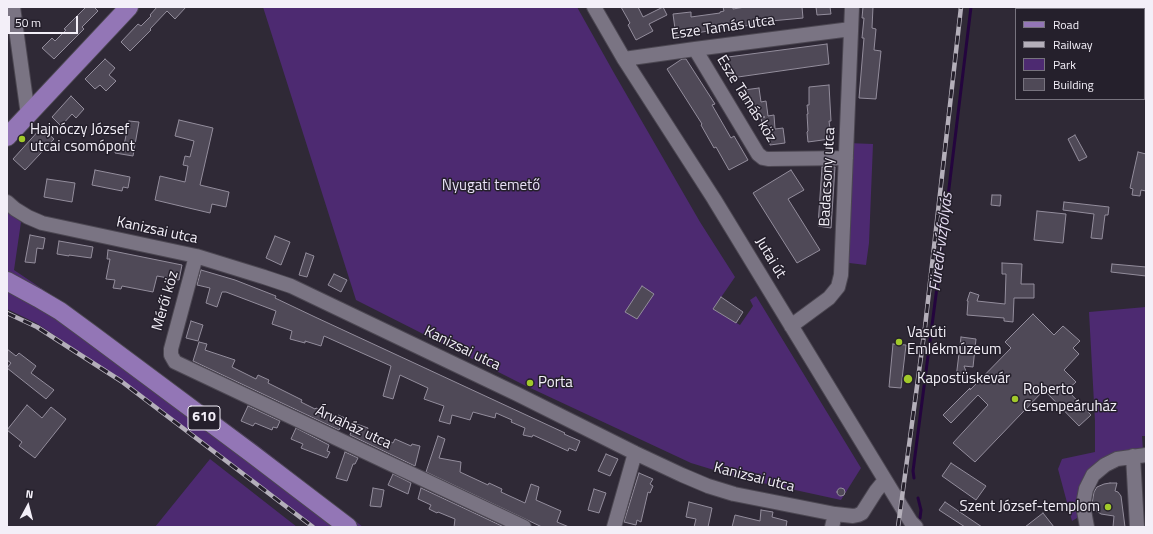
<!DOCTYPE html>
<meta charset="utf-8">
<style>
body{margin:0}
#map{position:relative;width:1153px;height:534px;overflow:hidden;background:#2f2936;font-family:"Titillium Web",sans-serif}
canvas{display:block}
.frame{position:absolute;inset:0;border:8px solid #f3eff8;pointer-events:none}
.legend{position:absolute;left:1015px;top:8px;width:130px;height:92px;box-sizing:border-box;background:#25202c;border:1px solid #77737e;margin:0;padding:5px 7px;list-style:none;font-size:12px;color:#f3eff8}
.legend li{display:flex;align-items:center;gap:8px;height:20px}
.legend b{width:20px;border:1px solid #77737e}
.north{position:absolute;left:8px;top:486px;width:40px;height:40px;-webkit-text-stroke:3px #25202c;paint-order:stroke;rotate:7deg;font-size:11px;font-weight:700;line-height:16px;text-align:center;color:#f3eff8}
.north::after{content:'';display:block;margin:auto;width:14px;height:18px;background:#f3eff8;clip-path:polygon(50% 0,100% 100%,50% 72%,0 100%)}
.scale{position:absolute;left:8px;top:16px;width:70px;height:18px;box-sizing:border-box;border:2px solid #f3eff8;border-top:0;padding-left:5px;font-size:12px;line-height:14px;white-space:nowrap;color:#f3eff8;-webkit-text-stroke:3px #25202c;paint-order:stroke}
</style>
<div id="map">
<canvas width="1153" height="534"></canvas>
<div class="frame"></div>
<ul class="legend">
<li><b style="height:5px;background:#9376b6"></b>Road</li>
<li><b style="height:5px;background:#b4afba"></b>Railway</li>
<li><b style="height:11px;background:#4d2a71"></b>Park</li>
<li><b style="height:11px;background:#4f4957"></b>Building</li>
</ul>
<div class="north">N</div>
<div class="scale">50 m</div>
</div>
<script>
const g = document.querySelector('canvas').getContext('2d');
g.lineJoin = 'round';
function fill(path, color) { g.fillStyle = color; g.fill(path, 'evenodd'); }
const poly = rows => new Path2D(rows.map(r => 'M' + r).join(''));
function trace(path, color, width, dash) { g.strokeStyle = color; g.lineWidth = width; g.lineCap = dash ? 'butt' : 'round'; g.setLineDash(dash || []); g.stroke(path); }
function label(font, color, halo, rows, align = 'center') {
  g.font = font + ' "Titillium Web",sans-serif'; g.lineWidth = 3; g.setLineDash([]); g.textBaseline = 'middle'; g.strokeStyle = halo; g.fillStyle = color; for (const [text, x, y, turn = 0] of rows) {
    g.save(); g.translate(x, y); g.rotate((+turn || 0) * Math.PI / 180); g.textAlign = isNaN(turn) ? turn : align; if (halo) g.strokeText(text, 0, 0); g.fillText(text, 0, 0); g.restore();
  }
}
fill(poly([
 [263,7,577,7,614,73,700,222,735,277,713,309,740,325,753,306,750,300,756,296,861,468,841,500,740,478,691,463,524,385,356,300],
 [847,143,873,144,869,243,866,265,841,262],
 [7,212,21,222,14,270,63,303,256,444,363,527,316,527,129,385,36,323,7,309],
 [1146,307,1146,436,1142,436,1143,451,1109,455,1078,497,1077,518,1072,521,1058,469,1062,459,1095,452,1095,421,1089,312],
 [210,459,297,527,155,527]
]), '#4d2a71');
trace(poly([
 [914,478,913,471,937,287,971,7],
 [918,498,921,510,920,518]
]), '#24053e', 3);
const building = poly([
 [86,7,94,7,98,11,82,27,84,29,54,59,42,48,52,38,55,41,66,30,64,29,86,7],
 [157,7,186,7,175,19,167,11,150,29,151,30,130,51,121,42,138,24,141,26,151,16,150,15,157,7],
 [621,7,638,7,643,17,663,7,667,15,649,24,653,31,636,40,628,25,630,23,621,7],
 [723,7,733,7,733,9,745,7,802,7,803,18,760,22,760,24,744,26,744,25,726,27,715,29,715,30,676,36,673,14,691,12,691,17,720,13,720,12,724,11,723,7],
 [816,7,830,7,831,14,817,15,816,7],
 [863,7,873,7,872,28,876,29,874,50,881,51,876,99,859,98,864,38,862,38,864,18,862,18,863,7],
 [827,44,829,64,731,78,728,57,827,44],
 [105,59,115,68,109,75,116,81,106,91,100,85,95,89,85,79,105,59],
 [682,59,686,59,715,104,712,105,731,138,734,136,748,160,729,170,716,147,714,148,701,125,702,124,667,69,682,59],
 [829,85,831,121,829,121,830,129,828,129,830,139,808,142,807,132,808,131,807,114,808,114,807,105,809,105,809,87,829,85],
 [759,88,761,102,766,101,768,116,774,115,775,129,783,128,785,143,770,145,768,130,763,131,761,117,765,117,755,118,753,103,745,104,744,90,759,88],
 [71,96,84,109,76,118,72,114,61,126,52,117,71,96],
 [179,120,213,128,200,185,229,192,226,207,212,204,210,213,155,200,160,176,185,182,188,166,183,165,185,156,190,157,194,141,175,136,179,120],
 [129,121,139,122,133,156,115,153,117,144,124,145,129,121],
 [41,128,54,139,25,170,13,159,41,128],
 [1075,135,1087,157,1079,161,1068,139,1075,135],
 [1138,152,1146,154,1146,191,1141,190,1140,196,1132,195,1133,189,1130,188,1138,152],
 [822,167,835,167,831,228,818,226,822,167],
 [95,170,130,177,128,188,123,187,122,191,92,185,95,170],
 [791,170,804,190,788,199,820,250,797,263,753,193,791,170],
 [47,179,75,183,72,202,44,197,47,179],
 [992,195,1001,195,1000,206,991,205,992,195],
 [1064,202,1109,207,1108,215,1105,215,1102,239,1091,238,1094,214,1063,210,1064,202],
 [1037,211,1066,214,1063,243,1034,240,1037,211],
 [30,235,45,238,43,249,37,248,35,263,25,262,30,235],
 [275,236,290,242,281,265,266,258,275,236],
 [59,241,93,247,91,258,69,255,69,256,57,254,59,241],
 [108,250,182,265,179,280,157,276,153,292,122,286,121,289,113,288,115,280,106,279,110,259,107,259,108,250],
 [306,253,314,256,307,277,299,275,306,253],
 [1002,263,1022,264,1021,284,1034,284,1034,298,1014,298,1013,322,1004,321,1004,318,967,315,968,301,967,301,970,292,979,295,977,301,1005,304,1006,274,1002,274,1002,263],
 [1112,264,1146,267,1146,276,1111,272,1112,264],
 [201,270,235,280,276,296,275,298,315,317,565,433,564,434,580,441,576,451,569,448,568,451,533,435,532,437,523,435,525,428,511,422,512,420,496,413,495,418,473,412,470,420,452,415,450,424,439,421,444,406,424,399,428,388,400,375,393,399,383,396,391,366,324,336,321,346,305,341,305,343,290,339,292,331,272,324,276,311,226,292,222,292,217,307,206,303,210,288,197,285,201,270],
 [334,274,347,280,341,292,328,285,334,274],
 [642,286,654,294,637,319,625,312,642,286],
 [721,297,743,312,736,323,713,309,721,297],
 [1033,314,1054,335,1063,326,1080,341,1073,348,1079,354,1064,370,1076,382,1067,390,1091,415,1079,426,1044,390,975,462,953,443,988,405,978,395,951,423,943,415,970,388,970,390,1011,348,1005,342,1033,314],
 [191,321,203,325,198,341,186,338,191,321],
 [961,337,976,339,973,367,964,366,967,374,956,378,961,337],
 [199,342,207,344,205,350,235,360,232,367,256,379,258,375,269,380,268,383,302,400,301,402,315,409,316,408,336,417,338,415,345,418,339,430,193,361,199,342],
 [893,344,906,345,901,388,889,387,893,344],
 [7,349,16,356,19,353,36,366,31,373,54,390,46,399,7,368,11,363,7,360,7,349],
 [27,405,42,418,51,407,66,419,35,458,19,446,22,442,7,430,27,405],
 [248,406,280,421,277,428,273,427,272,430,255,423,253,426,241,421,248,406],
 [354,423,368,428,367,431,393,443,395,439,411,446,412,444,420,446,415,466,350,435,354,423],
 [296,428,329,445,327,451,330,452,327,458,301,448,303,444,291,439,296,428],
 [438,436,445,439,439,458,461,462,460,472,488,485,489,483,502,489,501,492,525,503,531,484,539,487,536,500,561,511,557,522,569,527,542,527,426,472,438,436],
 [345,452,358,458,355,464,353,464,347,481,336,478,345,452],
 [606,454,618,459,610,476,598,471,606,454],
 [951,463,986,486,976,500,942,476,951,463],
 [639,473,653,479,650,484,653,486,650,493,648,492,641,522,637,520,636,525,624,522,639,473],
 [393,474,411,483,408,494,388,485,393,474],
 [1110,483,1117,483,1115,491,1118,492,1121,496,1125,527,1113,527,1114,516,1101,514,1095,510,1092,504,1094,492,1097,487,1104,484,1110,483],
 '837 492a4 4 0 1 1 8 0a4 4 0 1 1-8 0Z',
 [373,488,384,490,381,507,370,506,373,488],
 [421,488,504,527,454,527,455,519,438,512,437,513,429,509,431,505,418,499,421,488],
 [594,489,606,493,599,513,588,510,594,489],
 [689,502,712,508,708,527,694,527,696,519,686,517,689,502],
 [945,502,982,527,965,527,939,510,945,502],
 [761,510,773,512,772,517,787,521,786,527,732,527,735,515,760,521,761,510],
 [1043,513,1054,527,1025,527,1043,513]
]);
fill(building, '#4f4957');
trace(building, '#938d9c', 1);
const minor = poly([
 [13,7,28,115],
 [594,7,624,59,714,199,901,506,911,522,916,527],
 [695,49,758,154,763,158,768,159,846,158],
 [624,59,695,49,851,29],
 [7,202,15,209,28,217,42,223,196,256,264,277,291,286,517,394,635,453,682,475,708,486,734,494,835,514,853,516,858,515,862,513,876,491,885,480],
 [196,256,171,349,171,355,175,362,524,527],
 [791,326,829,298,838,287,841,275,852,7],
 [1133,456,1137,527],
 [614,527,635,453],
 [832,527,835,514],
 [1087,527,1083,505,1086,489,1093,475,1105,465,1117,459,1146,455]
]);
const major = poly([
 [7,137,129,7],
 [7,281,38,298,60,311,90,333,251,453,348,527]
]);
trace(minor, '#4c4752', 16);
trace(major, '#4c4752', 20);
trace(minor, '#7a7483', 14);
trace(major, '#9376b6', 18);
const rail = poly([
 [7,313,37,327,121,381,313,527],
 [898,527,925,327,961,7]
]);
trace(rail, '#b4afba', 4.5);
trace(rail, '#25202c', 3, [9]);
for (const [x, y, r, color] of [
 [22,139,4,"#a1c92a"],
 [899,342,4,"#a1c92a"],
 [908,379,5,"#a1c92a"],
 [530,383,4,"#a1c92a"],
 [1015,399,4,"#a1c92a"],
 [1108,507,4,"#a1c92a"]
]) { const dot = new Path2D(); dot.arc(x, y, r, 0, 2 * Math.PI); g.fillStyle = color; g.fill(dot); trace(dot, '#25202c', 1.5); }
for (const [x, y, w] of [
 [204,418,32]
]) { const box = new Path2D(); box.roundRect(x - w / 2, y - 12, w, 24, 3); g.fillStyle = '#25202c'; g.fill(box); trace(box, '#f3eff8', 1); }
label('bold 14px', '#f3eff8', null, [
 ["610",204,418]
]);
label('15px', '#f3eff8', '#25202c', [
 ["Esze Tamás utca",723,28,-8],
 ["Esze Tamás köz",746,99,58],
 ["Badacsony utca",828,177,-87],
 ["Kanizsai utca",157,231,12],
 ["Jutai út",770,258,59],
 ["Mérői köz",166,301,-74],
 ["Kanizsai utca",462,349,26],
 ["Árvaház utca",353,428,25],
 ["Kanizsai utca",754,478,14]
]);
label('15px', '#f3eff8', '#25202c', [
 ["Hajnóczy József",30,130],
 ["utcai csomópont",30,147],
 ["Vasúti",907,333],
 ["Emlékmúzeum",907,350],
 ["Kapostüskevár",917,379],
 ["Porta",538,383],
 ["Roberto",1023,390],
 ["Csempeáruház",1023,407],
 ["Szent József-templom",1100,507,"right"]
], 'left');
label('15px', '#e8e0f6', '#25202c', [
 ["Nyugati temető",491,186]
]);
label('italic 16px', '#e4dbf1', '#25202c', [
 ["Füredi-vízfolyás",942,242,-83]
]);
</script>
